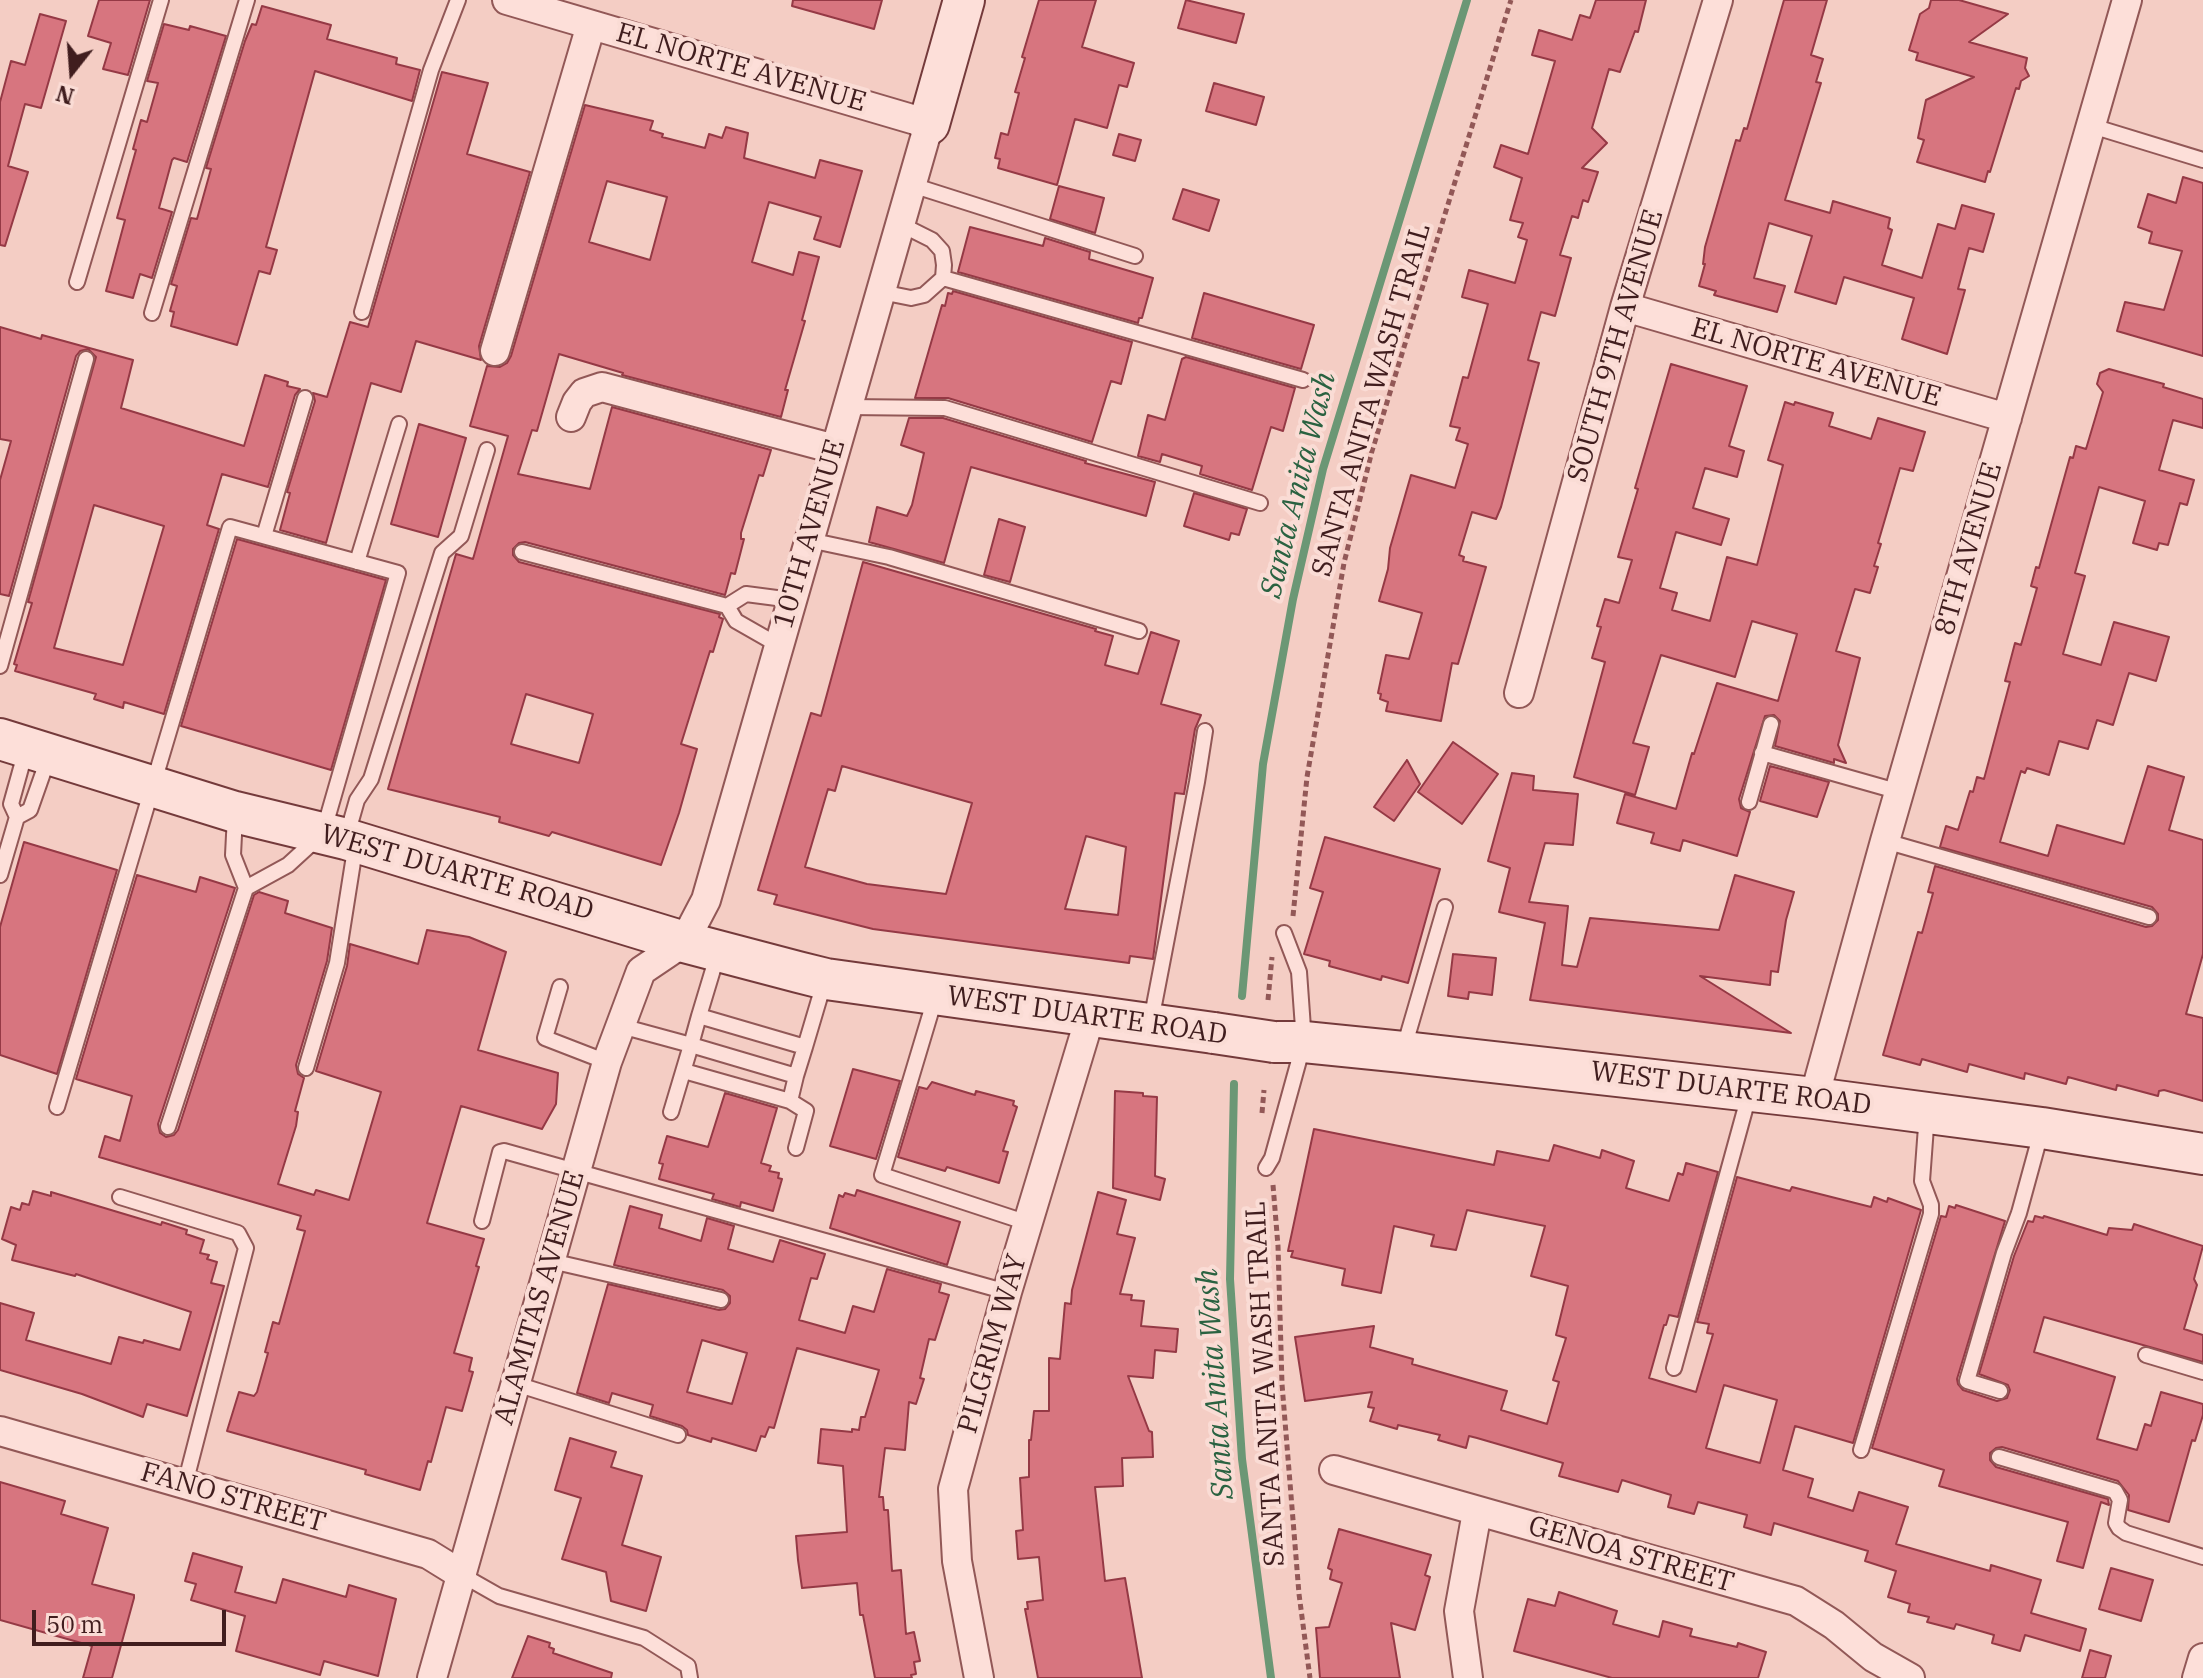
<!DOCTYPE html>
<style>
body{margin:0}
#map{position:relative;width:2203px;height:1678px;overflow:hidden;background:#f4cdc4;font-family:"IBM Plex Serif",serif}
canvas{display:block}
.north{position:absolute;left:32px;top:32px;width:80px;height:80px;-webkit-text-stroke:6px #fadcd5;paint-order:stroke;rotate:197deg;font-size:22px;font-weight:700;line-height:32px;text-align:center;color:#401d1e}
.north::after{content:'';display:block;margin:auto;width:28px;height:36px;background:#401d1e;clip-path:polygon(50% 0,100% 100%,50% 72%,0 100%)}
.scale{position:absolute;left:32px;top:1610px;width:194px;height:36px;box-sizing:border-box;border:4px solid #401d1e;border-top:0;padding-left:10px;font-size:24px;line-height:28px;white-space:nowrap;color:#401d1e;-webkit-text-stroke:6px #fadcd5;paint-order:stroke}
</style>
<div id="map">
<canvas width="2203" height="1678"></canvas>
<div class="north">N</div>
<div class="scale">50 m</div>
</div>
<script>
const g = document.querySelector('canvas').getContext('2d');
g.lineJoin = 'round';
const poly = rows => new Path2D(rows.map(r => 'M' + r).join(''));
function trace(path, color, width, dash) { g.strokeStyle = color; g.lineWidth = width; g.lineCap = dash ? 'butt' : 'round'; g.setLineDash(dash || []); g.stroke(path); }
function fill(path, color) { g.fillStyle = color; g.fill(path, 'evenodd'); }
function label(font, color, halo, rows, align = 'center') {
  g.font = font + ' "IBM Plex Serif",serif'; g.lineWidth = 8; g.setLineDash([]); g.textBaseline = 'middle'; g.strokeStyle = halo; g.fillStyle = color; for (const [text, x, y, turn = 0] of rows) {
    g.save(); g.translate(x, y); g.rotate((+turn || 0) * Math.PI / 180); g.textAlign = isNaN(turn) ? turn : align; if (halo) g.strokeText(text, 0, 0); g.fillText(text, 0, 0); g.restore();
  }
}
trace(poly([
 [1242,996,1263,764,1293,599,1323,469,1467,0],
 [1234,1084,1230,1279,1242,1459,1271,1678]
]), '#6b9775', 8);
const building = poly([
 [99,0,150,0,128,75,103,69,111,43,88,36,99,0],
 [793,0,882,0,874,29,792,6,793,0],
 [1039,0,1096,0,1082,47,1134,63,1127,87,1119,85,1107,128,1075,119,1057,185,998,168,1000,159,995,158,1001,133,1008,135,1019,93,1015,92,1025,58,1022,57,1039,0],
 [1186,0,1244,14,1236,43,1178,28,1186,0],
 [1596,0,1646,0,1638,32,1635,31,1620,72,1609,69,1592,128,1607,143,1582,168,1598,172,1588,202,1583,200,1578,218,1572,216,1560,255,1571,258,1555,316,1541,312,1528,360,1539,363,1501,507,1496,519,1472,512,1459,555,1464,557,1463,561,1486,567,1458,664,1452,663,1441,721,1386,711,1388,702,1380,699,1381,694,1378,693,1386,655,1409,659,1422,613,1379,601,1388,569,1390,548,1411,475,1455,488,1468,444,1456,440,1460,428,1450,426,1463,377,1468,378,1488,304,1462,297,1469,270,1515,283,1527,240,1518,237,1523,223,1510,220,1522,178,1494,167,1501,145,1528,154,1555,61,1532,55,1539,30,1572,40,1580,15,1590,18,1596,0],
 [1784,0,1827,0,1811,55,1823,59,1816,82,1821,83,1785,200,1830,213,1833,201,1890,218,1888,228,1892,230,1882,265,1922,278,1938,224,1955,229,1962,205,1994,214,1983,252,1969,248,1958,289,1965,290,1947,354,1902,339,1914,298,1844,277,1836,304,1795,292,1812,236,1769,223,1754,278,1785,286,1777,312,1714,295,1716,291,1699,286,1705,264,1703,264,1705,247,1736,140,1740,141,1744,128,1747,129,1784,0],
 [1931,0,1959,0,2008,14,1969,42,2027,58,2025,68,2029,76,2021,81,2019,89,2016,88,1990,172,1988,171,1985,182,1917,162,1924,140,1918,138,1926,100,1974,77,1916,60,1918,53,1909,50,1920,14,1929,8,1931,0],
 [262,6,331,25,327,39,397,58,396,64,420,70,412,101,315,71,266,247,277,250,270,274,259,271,237,345,171,326,174,312,170,311,177,286,171,284,191,218,197,219,211,169,206,168,245,41,252,24,256,25,262,6],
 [40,14,66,21,41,108,25,104,8,166,28,172,5,246,0,245,0,102,11,61,25,65,40,14],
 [164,24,189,30,190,26,226,36,187,162,174,158,172,160,159,208,172,212,152,278,140,274,133,298,106,291,125,220,117,218,136,150,133,149,141,120,147,122,158,83,147,81,164,24],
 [442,72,488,83,467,154,530,172,479,346,481,360,416,341,401,392,371,383,326,543,280,530,290,493,287,492,315,401,313,393,327,397,350,322,368,327,442,72],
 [1214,83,1264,97,1256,125,1206,111,1214,83],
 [585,105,653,121,650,130,663,134,662,137,705,148,709,134,722,138,726,127,748,133,744,158,815,178,820,160,862,171,840,247,814,239,821,217,769,202,752,262,793,275,799,252,819,257,802,320,805,321,785,390,788,390,781,417,622,375,623,373,559,354,537,431,532,430,518,474,590,489,612,407,771,450,763,476,759,475,741,533,741,539,744,539,735,574,731,573,725,595,525,542,519,543,513,549,513,555,519,562,720,614,719,617,723,619,713,652,710,651,681,744,697,749,679,813,661,865,552,832,549,836,499,822,500,817,388,789,456,554,473,559,508,436,470,426,487,366,500,367,507,363,511,356,585,105],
 [607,181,667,197,650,260,589,242,607,181],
 [526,694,593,714,579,763,511,744,526,694],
 [1119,134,1141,140,1135,161,1113,155,1119,134],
 [2183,177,2203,183,2203,356,2117,331,2125,302,2164,310,2182,251,2149,243,2152,232,2138,227,2148,194,2176,203,2183,177],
 [1059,186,1104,198,1095,233,1050,219,1059,186],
 [1183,189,1219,200,1209,231,1173,219,1183,189],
 [970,227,1043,246,1045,238,1090,252,1089,259,1153,278,1142,318,1139,318,1138,323,958,272,970,227],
 [953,291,1132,342,1121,384,1111,381,1092,442,948,398,915,398,942,305,945,306,948,293,952,294,953,291],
 [1204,293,1314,325,1301,369,1192,338,1204,293],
 [0,327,41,339,42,335,133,360,121,408,244,446,265,375,288,382,287,386,300,389,295,395,268,487,222,474,207,525,219,529,164,714,124,702,123,708,94,699,96,694,15,671,17,665,14,664,32,603,28,602,96,357,88,349,80,351,76,356,9,596,0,594,0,480,11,441,0,439,0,327],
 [94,505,164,526,123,665,54,648,94,505],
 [1186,357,1295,388,1283,431,1271,427,1252,490,1200,474,1202,466,1162,454,1160,462,1138,456,1148,415,1165,420,1182,359,1186,357],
 [1671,364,1747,386,1729,446,1744,451,1737,477,1705,468,1693,508,1729,519,1721,545,1676,532,1660,588,1677,593,1672,610,1710,621,1727,557,1757,565,1783,465,1768,460,1785,402,1794,405,1795,402,1833,413,1829,426,1871,439,1878,418,1925,432,1913,471,1900,468,1878,543,1881,544,1874,566,1878,567,1870,593,1855,589,1836,651,1860,658,1838,745,1846,763,1834,759,1834,763,1775,746,1780,721,1774,715,1765,716,1739,799,1741,808,1750,812,1737,856,1683,840,1680,851,1651,843,1654,833,1617,823,1625,794,1676,809,1692,753,1694,754,1717,683,1778,701,1797,634,1752,621,1735,677,1661,655,1633,743,1649,747,1635,795,1574,777,1605,662,1592,658,1601,627,1597,626,1605,599,1619,603,1632,560,1618,557,1638,489,1635,488,1671,364],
 [2109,369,2164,384,2163,387,2203,399,2203,428,2173,420,2159,470,2194,480,2187,505,2180,503,2168,545,2159,543,2157,550,2133,543,2145,501,2099,487,2075,573,2085,576,2063,654,2101,665,2114,622,2169,637,2156,681,2129,673,2113,725,2097,720,2088,749,2059,741,2049,775,2027,768,2025,773,2021,771,2000,842,2048,856,2057,825,2124,844,2148,766,2184,777,2169,830,2203,840,2203,954,2186,1014,2203,1018,2203,1101,2164,1090,2159,1091,2158,1096,2117,1085,2116,1090,2068,1077,2066,1084,2025,1073,2024,1079,1969,1064,1967,1072,1922,1059,1920,1065,1883,1055,1918,932,1922,933,1933,893,1928,892,1935,866,2146,927,2152,926,2158,920,2158,914,2152,907,1940,847,1946,826,1958,830,1970,791,1973,792,1977,777,1984,779,2010,682,2005,681,2015,643,2021,645,2037,588,2031,586,2036,567,2039,568,2070,457,2073,458,2076,446,2086,449,2103,392,2097,384,2100,373,2109,369],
 [909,418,943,418,1086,461,1085,463,1155,482,1146,516,971,467,944,563,869,542,877,507,907,516,912,505,924,453,901,445,909,418],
 [419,424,466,438,438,537,391,524,419,424],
 [1194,493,1247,509,1239,535,1231,533,1229,540,1184,526,1194,493],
 [999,519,1025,527,1010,582,984,575,999,519],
 [237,539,386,580,331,770,181,726,237,539],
 [863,562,1096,629,1095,631,1113,636,1105,665,1138,674,1151,632,1179,641,1161,704,1201,715,1195,729,1184,794,1175,793,1153,959,1130,956,1129,963,873,929,774,904,777,895,758,890,811,713,821,716,863,562],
 [842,766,972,803,946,894,867,884,805,867,828,789,835,791,842,766],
 [1086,836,1126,847,1118,915,1065,909,1086,836],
 [1453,742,1498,774,1462,824,1418,792,1453,742],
 [1407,760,1420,784,1394,821,1374,807,1407,760],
 [1770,766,1829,782,1817,817,1760,801,1770,766],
 [1512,773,1534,776,1533,790,1578,794,1573,845,1545,843,1529,902,1568,906,1562,965,1577,967,1590,918,1719,930,1735,875,1794,892,1786,920,1778,972,1771,971,1770,985,1700,976,1791,1033,1530,1000,1545,923,1499,912,1510,868,1488,861,1512,773],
 [1325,837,1440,869,1408,983,1382,976,1381,980,1329,966,1330,961,1304,954,1323,892,1310,888,1325,837],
 [24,842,117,870,57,1074,0,1055,0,927,24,842],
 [137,875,196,892,200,877,235,888,158,1124,160,1133,166,1137,174,1135,178,1130,254,895,259,892,288,901,285,913,332,928,327,961,296,1065,298,1074,304,1078,295,1111,298,1112,296,1126,278,1184,314,1195,316,1190,349,1200,381,1092,316,1071,347,966,350,944,418,964,427,930,469,937,506,952,478,1050,558,1073,556,1104,542,1129,461,1106,427,1223,484,1239,476,1266,479,1267,454,1353,472,1358,469,1371,473,1372,462,1411,446,1407,431,1462,428,1461,420,1490,365,1474,366,1470,227,1431,239,1392,254,1396,257,1392,268,1353,265,1352,273,1322,279,1324,305,1231,297,1229,301,1216,99,1157,105,1136,120,1141,132,1096,76,1079,137,875],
 [1453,954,1496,958,1492,995,1469,992,1468,999,1448,996,1453,954],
 [853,1069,900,1081,876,1159,830,1146,853,1069],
 [932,1082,975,1095,976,1091,1014,1101,1013,1105,1017,1107,1003,1151,1008,1152,999,1183,947,1167,945,1171,898,1157,919,1087,927,1089,932,1082],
 [1115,1091,1143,1093,1143,1096,1157,1097,1155,1176,1165,1179,1160,1200,1113,1188,1115,1091],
 [725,1093,777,1108,761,1163,771,1166,769,1171,779,1173,778,1178,782,1179,773,1211,741,1202,740,1207,712,1199,714,1194,659,1179,663,1164,659,1163,667,1136,708,1147,725,1093],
 [1314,1129,1494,1165,1497,1151,1549,1161,1554,1145,1600,1158,1602,1150,1634,1161,1626,1188,1669,1201,1678,1173,1683,1175,1686,1163,1718,1172,1678,1317,1669,1315,1666,1325,1664,1325,1649,1378,1696,1392,1713,1334,1707,1333,1709,1324,1697,1322,1737,1177,1790,1191,1792,1187,1871,1207,1874,1197,1887,1202,1888,1198,1921,1210,1853,1443,1795,1426,1783,1470,1813,1479,1808,1497,1853,1511,1859,1492,1908,1507,1896,1544,1990,1571,1991,1565,2041,1580,2031,1613,2086,1629,2080,1651,2025,1635,2020,1651,1992,1643,1994,1635,1956,1624,1954,1629,1927,1622,1929,1617,1908,1612,1910,1604,1888,1597,1896,1571,1865,1561,1868,1551,1774,1523,1771,1535,1744,1527,1747,1515,1698,1502,1694,1514,1668,1507,1671,1495,1622,1480,1618,1492,1559,1476,1563,1463,1477,1438,1469,1436,1466,1448,1438,1440,1440,1435,1398,1425,1397,1429,1370,1421,1374,1408,1368,1407,1372,1392,1305,1401,1295,1337,1374,1326,1370,1347,1413,1359,1412,1364,1507,1391,1501,1410,1547,1424,1559,1382,1553,1380,1566,1338,1556,1335,1568,1286,1531,1276,1545,1226,1467,1210,1456,1250,1431,1246,1434,1235,1394,1226,1381,1293,1342,1285,1345,1269,1291,1257,1293,1251,1288,1251,1314,1129],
 [1724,1385,1777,1400,1760,1463,1706,1448,1724,1385],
 [857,1190,960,1222,947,1265,830,1228,839,1195,843,1197,845,1193,855,1196,857,1190],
 [33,1191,51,1196,51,1192,161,1225,162,1222,187,1230,186,1234,204,1240,200,1253,209,1255,207,1259,217,1262,211,1283,224,1286,187,1416,147,1404,143,1417,82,1394,0,1370,0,1303,34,1313,26,1340,111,1364,119,1337,143,1343,144,1340,180,1350,191,1312,76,1274,75,1276,12,1260,16,1245,2,1239,11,1207,20,1210,22,1203,29,1205,33,1191],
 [1098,1192,1126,1200,1117,1234,1135,1238,1120,1294,1132,1295,1131,1300,1144,1301,1141,1326,1178,1329,1176,1352,1155,1350,1153,1378,1128,1376,1149,1431,1152,1432,1153,1457,1122,1458,1123,1486,1095,1487,1105,1581,1125,1578,1142,1678,1038,1678,1025,1609,1028,1609,1027,1602,1043,1600,1039,1557,1018,1559,1016,1531,1023,1530,1020,1478,1029,1477,1029,1440,1031,1440,1034,1411,1049,1411,1049,1358,1060,1359,1065,1303,1071,1304,1072,1290,1098,1192],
 [1956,1205,2005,1221,1957,1379,1958,1384,1963,1390,1997,1401,2007,1398,2010,1390,2008,1385,1979,1374,2014,1256,2028,1221,2033,1222,2035,1216,2043,1218,2044,1216,2107,1235,2109,1228,2132,1230,2134,1224,2203,1246,2194,1279,2197,1285,2184,1329,2203,1335,2203,1362,2044,1317,2034,1352,2115,1377,2097,1439,2137,1450,2145,1424,2151,1426,2161,1392,2203,1404,2203,1415,2195,1441,2192,1440,2169,1522,2128,1510,2129,1495,2118,1481,2002,1447,1996,1448,1990,1453,1990,1460,1996,1467,2108,1499,2109,1505,2101,1502,2083,1568,2057,1561,2068,1522,1939,1486,1944,1470,1872,1448,1941,1216,1946,1217,1949,1206,1955,1208,1956,1205],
 [630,1206,662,1215,659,1228,701,1241,707,1218,734,1226,728,1249,773,1262,780,1240,825,1254,817,1279,811,1278,799,1320,845,1333,853,1306,874,1312,887,1269,941,1284,939,1292,949,1295,935,1340,929,1339,920,1378,924,1379,916,1404,909,1402,905,1450,885,1448,879,1497,883,1497,884,1510,888,1510,892,1571,901,1570,906,1634,914,1632,920,1661,914,1662,916,1674,911,1675,912,1678,875,1678,863,1615,860,1615,857,1583,802,1588,798,1560,796,1536,847,1532,843,1466,818,1463,821,1429,852,1432,852,1429,859,1430,861,1417,865,1417,879,1370,797,1348,774,1428,769,1427,765,1437,761,1436,756,1451,712,1438,711,1442,688,1435,687,1430,682,1426,650,1416,653,1405,612,1393,609,1403,577,1393,608,1284,719,1310,725,1309,730,1303,730,1296,723,1290,614,1265,630,1206],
 [702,1340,747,1353,732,1404,687,1392,702,1340],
 [570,1438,616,1452,611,1467,642,1476,622,1545,661,1557,646,1611,611,1601,606,1572,562,1559,581,1498,555,1490,570,1438],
 [0,1482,65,1501,61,1514,108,1528,92,1584,134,1595,134,1598,112,1678,83,1678,92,1646,0,1620,0,1482],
 [1339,1529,1431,1555,1425,1575,1430,1577,1415,1630,1391,1623,1400,1678,1320,1678,1316,1628,1329,1627,1342,1583,1330,1579,1332,1570,1328,1568,1339,1529],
 [193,1553,242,1567,235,1592,276,1603,283,1579,346,1597,349,1585,396,1599,378,1676,324,1661,320,1675,236,1651,245,1616,191,1600,196,1584,185,1581,193,1553],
 [2111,1568,2153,1580,2141,1621,2099,1609,2111,1568],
 [1559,1592,1617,1611,1613,1624,1659,1637,1663,1621,1692,1629,1690,1636,1737,1647,1738,1643,1766,1652,1758,1678,1612,1678,1514,1651,1528,1599,1555,1606,1559,1592],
 [528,1636,550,1643,549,1647,554,1649,553,1653,612,1673,611,1678,512,1678,528,1636],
 [2090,1650,2111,1656,2105,1678,2082,1678,2090,1650]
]);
fill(building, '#d7757f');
trace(building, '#953945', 2);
const lane = poly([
 [2092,126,2203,160],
 [912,185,1135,256],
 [943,278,1303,380],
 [77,282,161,0],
 [881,292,911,298,924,295,943,278,944,265,942,251,932,240,900,224],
 [362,312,431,70,458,0],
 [152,313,247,0],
 [847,407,945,408,1260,503],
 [264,536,305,398],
 [809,540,889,557,1139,631],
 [522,552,727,606],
 [357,562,399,424],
 [778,645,736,621,727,606,746,594,792,600],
 [0,666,86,359],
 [26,750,11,804,17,817,30,810,49,756],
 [1762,753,1900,792],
 [1749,802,1771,724],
 [235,815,233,855,246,888],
 [347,835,357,800,371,779,442,553,461,536,487,450],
 [1885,841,2149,917],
 [0,875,17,817],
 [718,953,699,1016,805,1047,824,983],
 [560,987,545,1038,607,1062],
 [936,995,882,1175,1028,1223],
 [699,1016,691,1045,796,1076,805,1047],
 [1151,1021,1197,782,1205,731],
 [621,1026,691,1045,671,1112],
 [1403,1051,1445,907],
 [306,1068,337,963,356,843],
 [684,1071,790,1101,796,1076],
 [790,1101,806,1111,796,1148],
 [57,1107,230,527,398,573,323,833,288,865,246,888,168,1127],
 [1266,1168,1272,1158,1304,1042,1299,972,1284,933],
 [120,1197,238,1233,246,1248,185,1484],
 [482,1221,500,1152,504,1151,1007,1292],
 [551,1261,721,1300],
 [2146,1355,2203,1372],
 [1674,1368,1749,1095],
 [516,1384,678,1435],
 [2000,1391,1967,1381,2004,1253,2019,1213,2042,1129],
 [1861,1450,1931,1214,1931,1205,1922,1181,1927,1113],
 [1999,1457,2115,1491,2120,1500,2116,1523,2119,1528,2126,1533,2203,1557],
 [462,1575,499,1596,644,1638,688,1666,690,1678]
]);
const street = poly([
 [1625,307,2007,418],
 [495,351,591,25],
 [571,417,577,402,584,393,602,387,835,449],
 [1519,693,1625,307,1718,0],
 [1814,1098,1885,841,2127,0],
 [0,1431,428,1554,462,1575],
 [1334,1470,1796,1601,1834,1625,1873,1657,1910,1678],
 [432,1678,607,1062,641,971,684,942,706,900,929,124,507,0],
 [979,1678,957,1561,953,1489,1007,1292,1090,1017],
 [1468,1678,1459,1611,1477,1512],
 [2197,1678,2203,1658]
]);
const secondary = poly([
 [929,124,964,0],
 [0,739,235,812,346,839,684,942,798,972,826,979,1214,1033],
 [1274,1042,1304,1042,1403,1052,1814,1098,2042,1128,2203,1154]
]);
trace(lane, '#925857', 18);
trace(street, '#925857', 32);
trace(secondary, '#743a3b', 44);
trace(poly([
 [1293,916,1307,777,1344,563,1372,451,1511,0],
 [1268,1000,1272,957],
 [1262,1113,1264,1090],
 [1273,1185,1278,1246,1282,1384,1299,1594,1310,1678]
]), '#925857', 5, [6, 4]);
trace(lane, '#fddfd9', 14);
trace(street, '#fddfd9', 28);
trace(secondary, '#fddfd9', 40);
const secondaryBridge = poly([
 [1214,1033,1274,1042]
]);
trace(secondaryBridge, '#743a3b', 44, []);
trace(secondaryBridge, '#fddfd9', 40);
label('28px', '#401d1e', '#fadcd5', [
 ["EL NORTE AVENUE",741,68,16],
 ["SOUTH 9TH AVENUE",1616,346,-74],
 ["EL NORTE AVENUE",1816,363,16],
 ["SANTA ANITA WASH TRAIL",1372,400,-74],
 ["10TH AVENUE",810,534,-74],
 ["8TH AVENUE",1969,549,-74],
 ["WEST DUARTE ROAD",457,873,16],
 ["WEST DUARTE ROAD",1087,1016,8],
 ["WEST DUARTE ROAD",1731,1089,7],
 ["ALAMITAS AVENUE",540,1298,-74],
 ["PILGRIM WAY",993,1344,-74],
 ["SANTA ANITA WASH TRAIL",1266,1384,-93],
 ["FANO STREET",233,1498,16],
 ["GENOA STREET",1631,1555,16]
]);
label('italic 30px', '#2a6241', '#fadcd5', [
 ["Santa Anita Wash",1299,485,-76],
 ["Santa Anita Wash",1216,1384,-94]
]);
</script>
